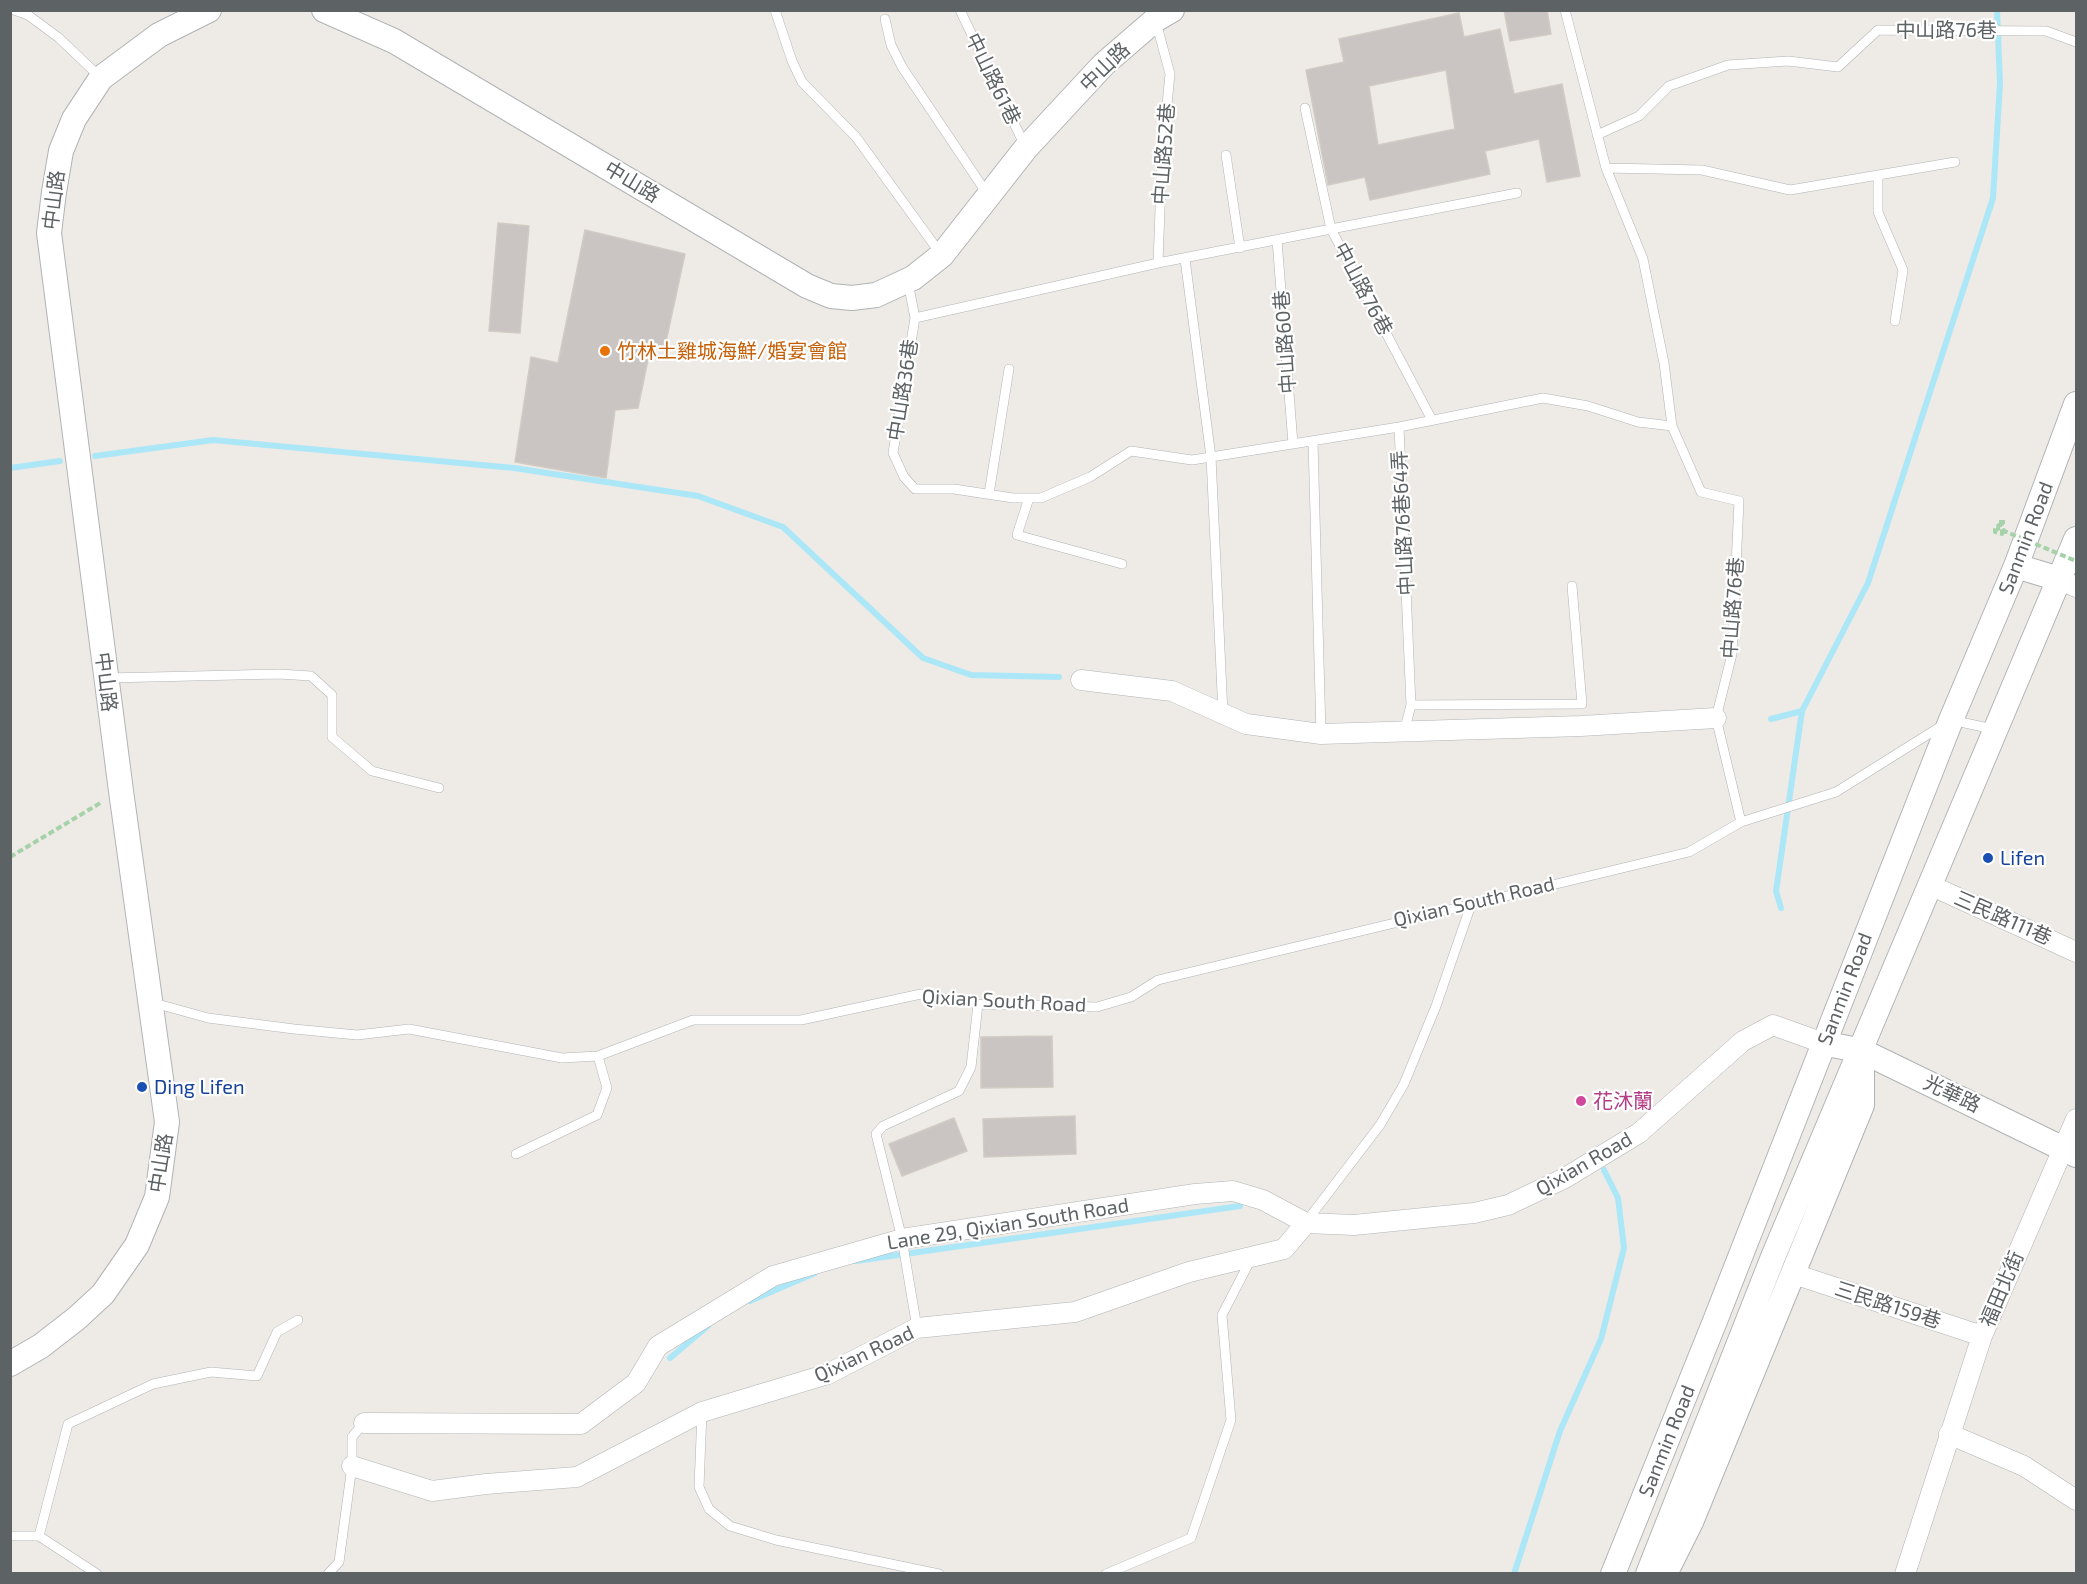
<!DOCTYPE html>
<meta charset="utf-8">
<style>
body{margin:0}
#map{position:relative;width:2087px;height:1584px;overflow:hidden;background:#eeeae5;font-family:"Exo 2",sans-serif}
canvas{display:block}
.frame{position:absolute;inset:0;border:12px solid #5d6264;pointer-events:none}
</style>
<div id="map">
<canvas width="2087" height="1584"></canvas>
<div class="frame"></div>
</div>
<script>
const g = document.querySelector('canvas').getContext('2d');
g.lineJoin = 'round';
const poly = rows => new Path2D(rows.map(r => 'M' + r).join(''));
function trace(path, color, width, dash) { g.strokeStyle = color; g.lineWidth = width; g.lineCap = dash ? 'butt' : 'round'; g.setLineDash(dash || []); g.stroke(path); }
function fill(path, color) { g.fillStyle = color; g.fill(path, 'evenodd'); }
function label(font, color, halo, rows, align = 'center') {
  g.font = font + ' "Exo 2","Noto Sans TC",sans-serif'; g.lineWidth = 4.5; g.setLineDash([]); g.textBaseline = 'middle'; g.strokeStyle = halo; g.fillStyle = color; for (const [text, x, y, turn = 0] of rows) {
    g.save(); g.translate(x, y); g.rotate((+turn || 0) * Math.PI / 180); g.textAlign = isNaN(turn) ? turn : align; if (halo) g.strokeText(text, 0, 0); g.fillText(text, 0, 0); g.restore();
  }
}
trace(poly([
 [95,456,213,440,514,468,698,496,783,527,923,658,971,675,1059,677],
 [10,468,60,461],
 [1771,719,1802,711,1868,583,1993,198,2000,83,1997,10],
 [1781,908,1776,891,1802,711],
 [856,1261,1240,1206],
 [750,1301,815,1273],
 [670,1358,708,1326],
 [1514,1574,1560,1431,1601,1339,1624,1248,1618,1198,1604,1170]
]), '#ace7f8', 6);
const building = poly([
 [1504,10,1547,10,1551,34,1510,41,1504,10],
 [1459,13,1464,37,1500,29,1514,94,1562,84,1580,176,1547,182,1539,139,1485,151,1490,174,1370,200,1365,177,1328,185,1306,70,1344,62,1339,39,1459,13],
 [1446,70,1455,129,1378,145,1369,86,1446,70],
 [498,223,529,226,520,333,489,331,498,223],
 [585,230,685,254,665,346,651,345,638,408,615,410,606,478,515,462,531,357,558,363,585,230],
 [1052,1036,1053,1087,981,1088,981,1037,1052,1036],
 [1075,1116,1076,1154,984,1157,983,1119,1075,1116],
 [954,1118,967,1151,902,1176,889,1144,954,1118]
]);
fill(building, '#cac5c2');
trace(building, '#d2cbc4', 1.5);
const service = poly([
 [14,10,28,15,59,38,101,78],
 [775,10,792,61,802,82,856,137,940,253],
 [960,10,1025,146],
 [885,19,891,45,902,67,988,195],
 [1156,22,1170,74,1162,155,1158,263],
 [1305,108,1331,229,1158,263,915,318,893,453,904,477,915,489,954,489,1013,498,1041,498,1090,477,1131,451,1192,460,1399,427,1543,398,1588,406,1638,422,1672,426,1664,363,1643,259,1606,168,1565,10],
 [1597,135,1639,116,1669,86,1728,65,1788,61,1838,67,1878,30,2046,31,2076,42],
 [1226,155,1240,248],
 [1606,168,1702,170,1790,190,1955,162],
 [1878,175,1878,212,1903,270,1895,321],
 [1277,240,1293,444],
 [1185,259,1211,457,1223,714],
 [908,282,915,318],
 [1432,420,1331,229,1517,193],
 [1672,426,1701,492,1739,501,1732,654,1716,718,1741,822],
 [1399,427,1411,705,1404,732],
 [1313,441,1321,734],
 [989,494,1009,369],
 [1029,498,1017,535,1122,564],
 [108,678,279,674,311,676,332,695,332,737,372,771,439,788],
 [1411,705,1582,704,1572,586],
 [154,1003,208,1018,294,1029,357,1035,409,1029,562,1058,598,1056,693,1020,801,1020,921,994,978,1004,1097,1007,1131,997,1158,980,1689,852,1741,822,1836,792,1951,720,1993,729],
 [516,1154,597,1115,607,1088,598,1056],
 [1306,1222,1380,1125,1404,1084,1436,1006,1472,902],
 [917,1328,902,1239,876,1134,883,1126,959,1091,971,1067,978,1004],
 [702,1412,699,1487,709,1509,730,1526,776,1540,939,1574],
 [10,1536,39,1536,97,1574],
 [39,1536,68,1424,153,1384,211,1372,257,1376,277,1332,298,1320],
 [328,1574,339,1562,352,1466,352,1437,364,1423],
 [1106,1574,1191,1538,1231,1420,1222,1315,1251,1259]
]);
const minor = poly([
 [2059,579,2076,587],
 [1081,680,1172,691,1246,724,1321,734,1581,726,1716,718],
 [1930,885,2076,952],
 [1794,1274,1982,1336],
 [364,1423,581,1424,636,1383,658,1346,773,1276,902,1239,1195,1194,1233,1191,1263,1200,1306,1223,1354,1225,1474,1213,1508,1205,1565,1178,1639,1133,1743,1041,1773,1025,1823,1043],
 [1949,1434,2024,1466,2076,1500],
 [352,1466,432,1491,486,1484,577,1477,702,1412,828,1374,917,1328,1075,1312,1189,1272,1284,1249,1306,1223],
 [1905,1574,1982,1336,2076,1119]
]);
const tertiary = poly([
 [324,10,394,41,807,286,831,296,852,298,876,295,913,278,942,255,1026,148,1104,64,1155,20,1172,10],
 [2016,566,2059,579],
 [1823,1043,1862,1051,2076,1155],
 [10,1364,41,1346,77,1318,103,1294,137,1245,157,1197,167,1122,121,791,49,233,54,192,61,151,74,119,101,78,159,35,209,10],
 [1613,1574,1715,1321,1951,720,2016,566,2076,404],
 [1648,1574,1773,1257,2076,539],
 [1665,1574,1691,1522,1862,1105,1862,1061]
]);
trace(service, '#b0b4b6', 10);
trace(minor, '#b0b4b6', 21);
trace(tertiary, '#b0b4b6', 26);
trace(poly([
 [2002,530,2002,534,1995,532,1995,528,1999,525,2002,525,2004,532,1999,531,1998,529,1999,522,2005,522],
 [10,857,102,802]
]), '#a6d2a9', 4, [6, 3]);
trace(service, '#fff', 9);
trace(minor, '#fff', 20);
trace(tertiary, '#fff', 24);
trace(poly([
 [2002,530,2076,561]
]), '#a6d2a9', 4, [6, 3]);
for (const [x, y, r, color] of [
 [605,351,6,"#e8710a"],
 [1988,858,6,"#1a4fb4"],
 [142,1087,6,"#1a4fb4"],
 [1581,1101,6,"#d1479c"]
]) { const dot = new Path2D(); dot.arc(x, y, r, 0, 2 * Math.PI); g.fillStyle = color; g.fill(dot); trace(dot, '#fff', 2); }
label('20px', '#5d6264', '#fff', [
 ["中山路76巷",1946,30],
 ["中山路",1105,67,-44],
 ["中山路61巷",993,79,64],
 ["中山路52巷",1164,154,-86],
 ["中山路",632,182,31],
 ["中山路",54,200,-83],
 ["中山路76巷",1363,289,62],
 ["中山路60巷",1285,342,-94],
 ["中山路36巷",903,390,-81],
 ["中山路76巷64弄",1403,523,-93],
 ["Sanmin Road",2026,538,-69],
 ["中山路76巷",1733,608,-86],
 ["中山路",106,682,83],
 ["Qixian South Road",1474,902,-13],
 ["三民路111巷",2003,918,24],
 ["Sanmin Road",1845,989,-69],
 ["Qixian South Road",1004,1001,3],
 ["光華路",1952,1094,25],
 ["中山路",161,1163,-81],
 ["Qixian Road",1584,1164,-30],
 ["Lane 29, Qixian South Road",1008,1224,-9],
 ["福田北街",2002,1289,-67],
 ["三民路159巷",1888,1305,18],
 ["Qixian Road",864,1354,-25],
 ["Sanmin Road",1667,1441,-68]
]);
label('20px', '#c56008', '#fff', [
 ["竹林土雞城海鮮/婚宴會館",617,351]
], 'left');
label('20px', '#164399', '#fff', [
 ["Lifen",2000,858],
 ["Ding Lifen",154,1087]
], 'left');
label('20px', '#b23c85', '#fff', [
 ["花沐蘭",1593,1101]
], 'left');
</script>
